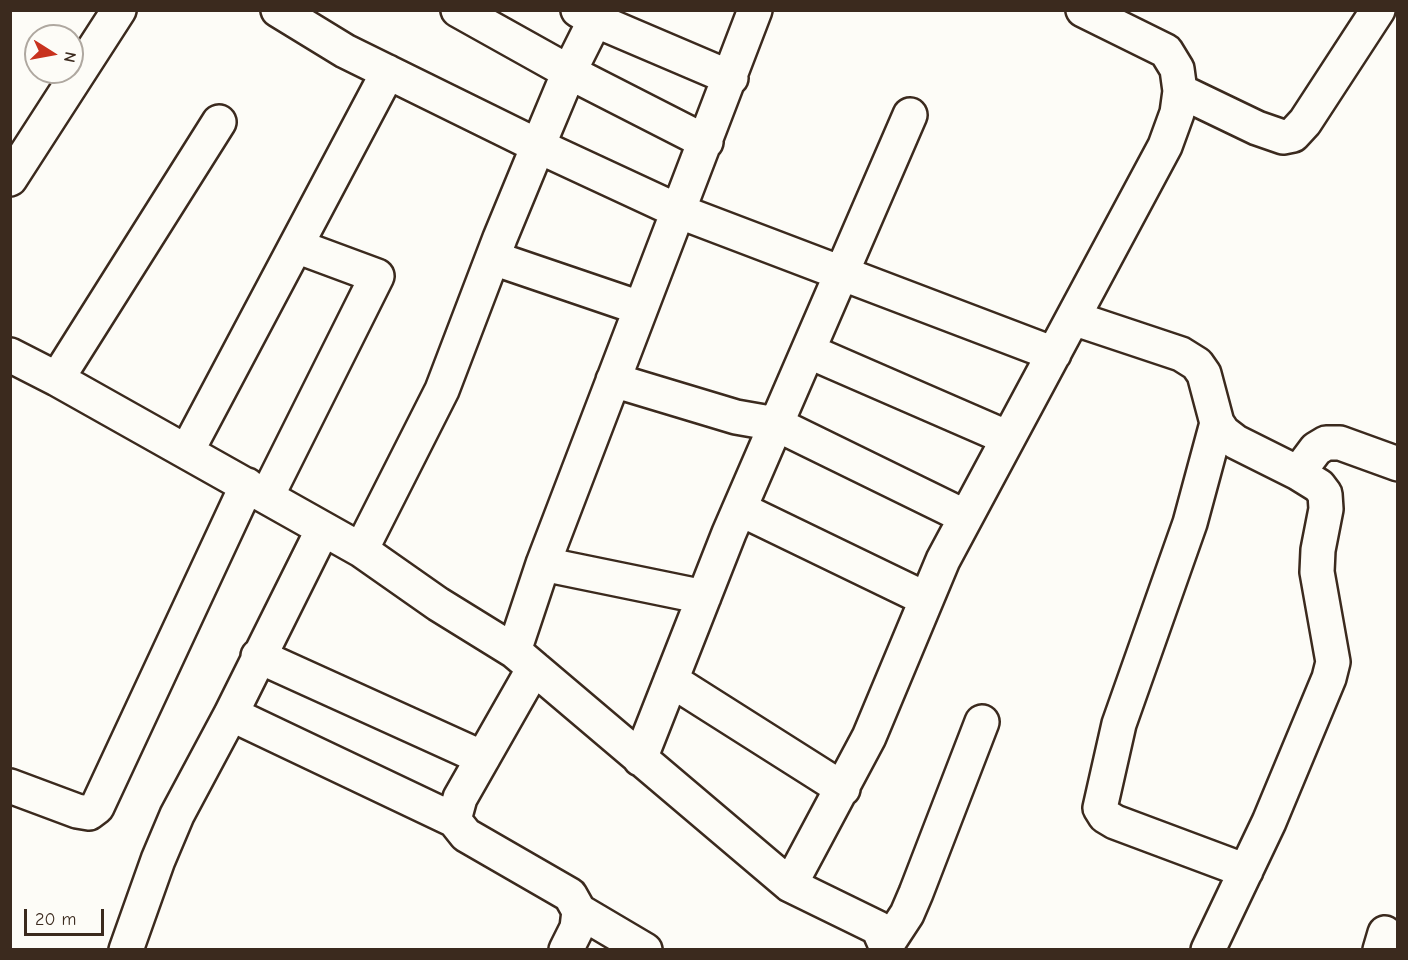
<!DOCTYPE html>
<style>
body{margin:0}
#map{position:relative;width:1408px;height:960px;overflow:hidden;background:#fdfcf7;font-family:"Comic Neue",sans-serif}
canvas{display:block}
.frame{position:absolute;inset:0;border:12px solid #3b2a1e;pointer-events:none}
.north{position:absolute;left:24px;top:24px;width:60px;height:60px;box-sizing:border-box;background:#fdfcf7;border:2px solid #afa8a0;border-radius:50%;rotate:101deg;font-size:16px;font-weight:700;line-height:24px;text-align:center;color:#3b2a1e}
.north::after{content:'';display:block;margin:auto;width:21px;height:27px;background:#c8321e;clip-path:polygon(50% 0,100% 100%,50% 72%,0 100%)}
.scale{position:absolute;left:24px;top:909px;width:80px;height:27px;box-sizing:border-box;border:3px solid #3b2a1e;border-top:0;padding-left:8px;font-size:18px;line-height:21px;white-space:nowrap;color:#3b2a1e;-webkit-text-stroke:4px #fdfcf7;paint-order:stroke}
</style>
<div id="map">
<canvas width="1408" height="960"></canvas>
<div class="frame"></div>
<div class="north">N</div>
<div class="scale">20 m</div>
</div>
<script>
const g = document.querySelector('canvas').getContext('2d');
g.lineJoin = 'round';
const poly = rows => new Path2D(rows.map(r => 'M' + r).join(''));
function trace(path, color, width, dash) { g.strokeStyle = color; g.lineWidth = width; g.lineCap = dash ? 'butt' : 'round'; g.setLineDash(dash || []); g.stroke(path); }
const minor = poly([
 [278,10,345,51,538,146,678,211,1054,354],
 [458,10,569,72,706,142],
 [578,10,595,20,731,78],
 [1180,91,1257,128,1283,137,1293,135,1305,122,1378,10],
 [10,179,119,10],
 [493,258,640,308],
 [1073,318,1181,354,1197,364,1204,374,1217,423,1223,432,1236,442,1298,473,1319,486,1325,494,1326,509,1318,550,1317,572,1333,662,1329,678,1269,822,1208,950],
 [808,351,1008,438],
 [10,355,57,379,361,550,438,604,514,651,790,885,878,928,886,946,885,950],
 [57,379,219,122],
 [613,380,736,417,776,424,966,517],
 [1217,423,1190,523,1119,724,1100,808,1105,816,1115,822,1246,871],
 [187,451,388,72],
 [1298,473,1316,449,1326,443,1340,443,1398,464],
 [267,496,377,276,296,246],
 [740,509,926,599],
 [361,550,442,390,500,238,538,146,569,72,600,10],
 [543,564,704,597],
 [514,651,543,564,755,10],
 [258,656,483,758],
 [534,668,460,798,454,820,466,835,570,895,579,911,577,928,566,950],
 [671,680,843,789],
 [231,714,454,820],
 [640,759,729,533,910,115],
 [10,786,77,811,89,813,97,807,247,485],
 [790,885,869,737,943,560,1165,146,1177,113,1180,91,1177,69,1166,51,1083,10],
 [579,911,645,950],
 [886,946,907,914,916,893,982,722],
 [126,950,158,860,177,815,231,714,323,529],
 [1380,950,1385,933]
]);
trace(minor, '#3b2a1e', 38);
trace(minor, '#fdfcf7', 33);
</script>
